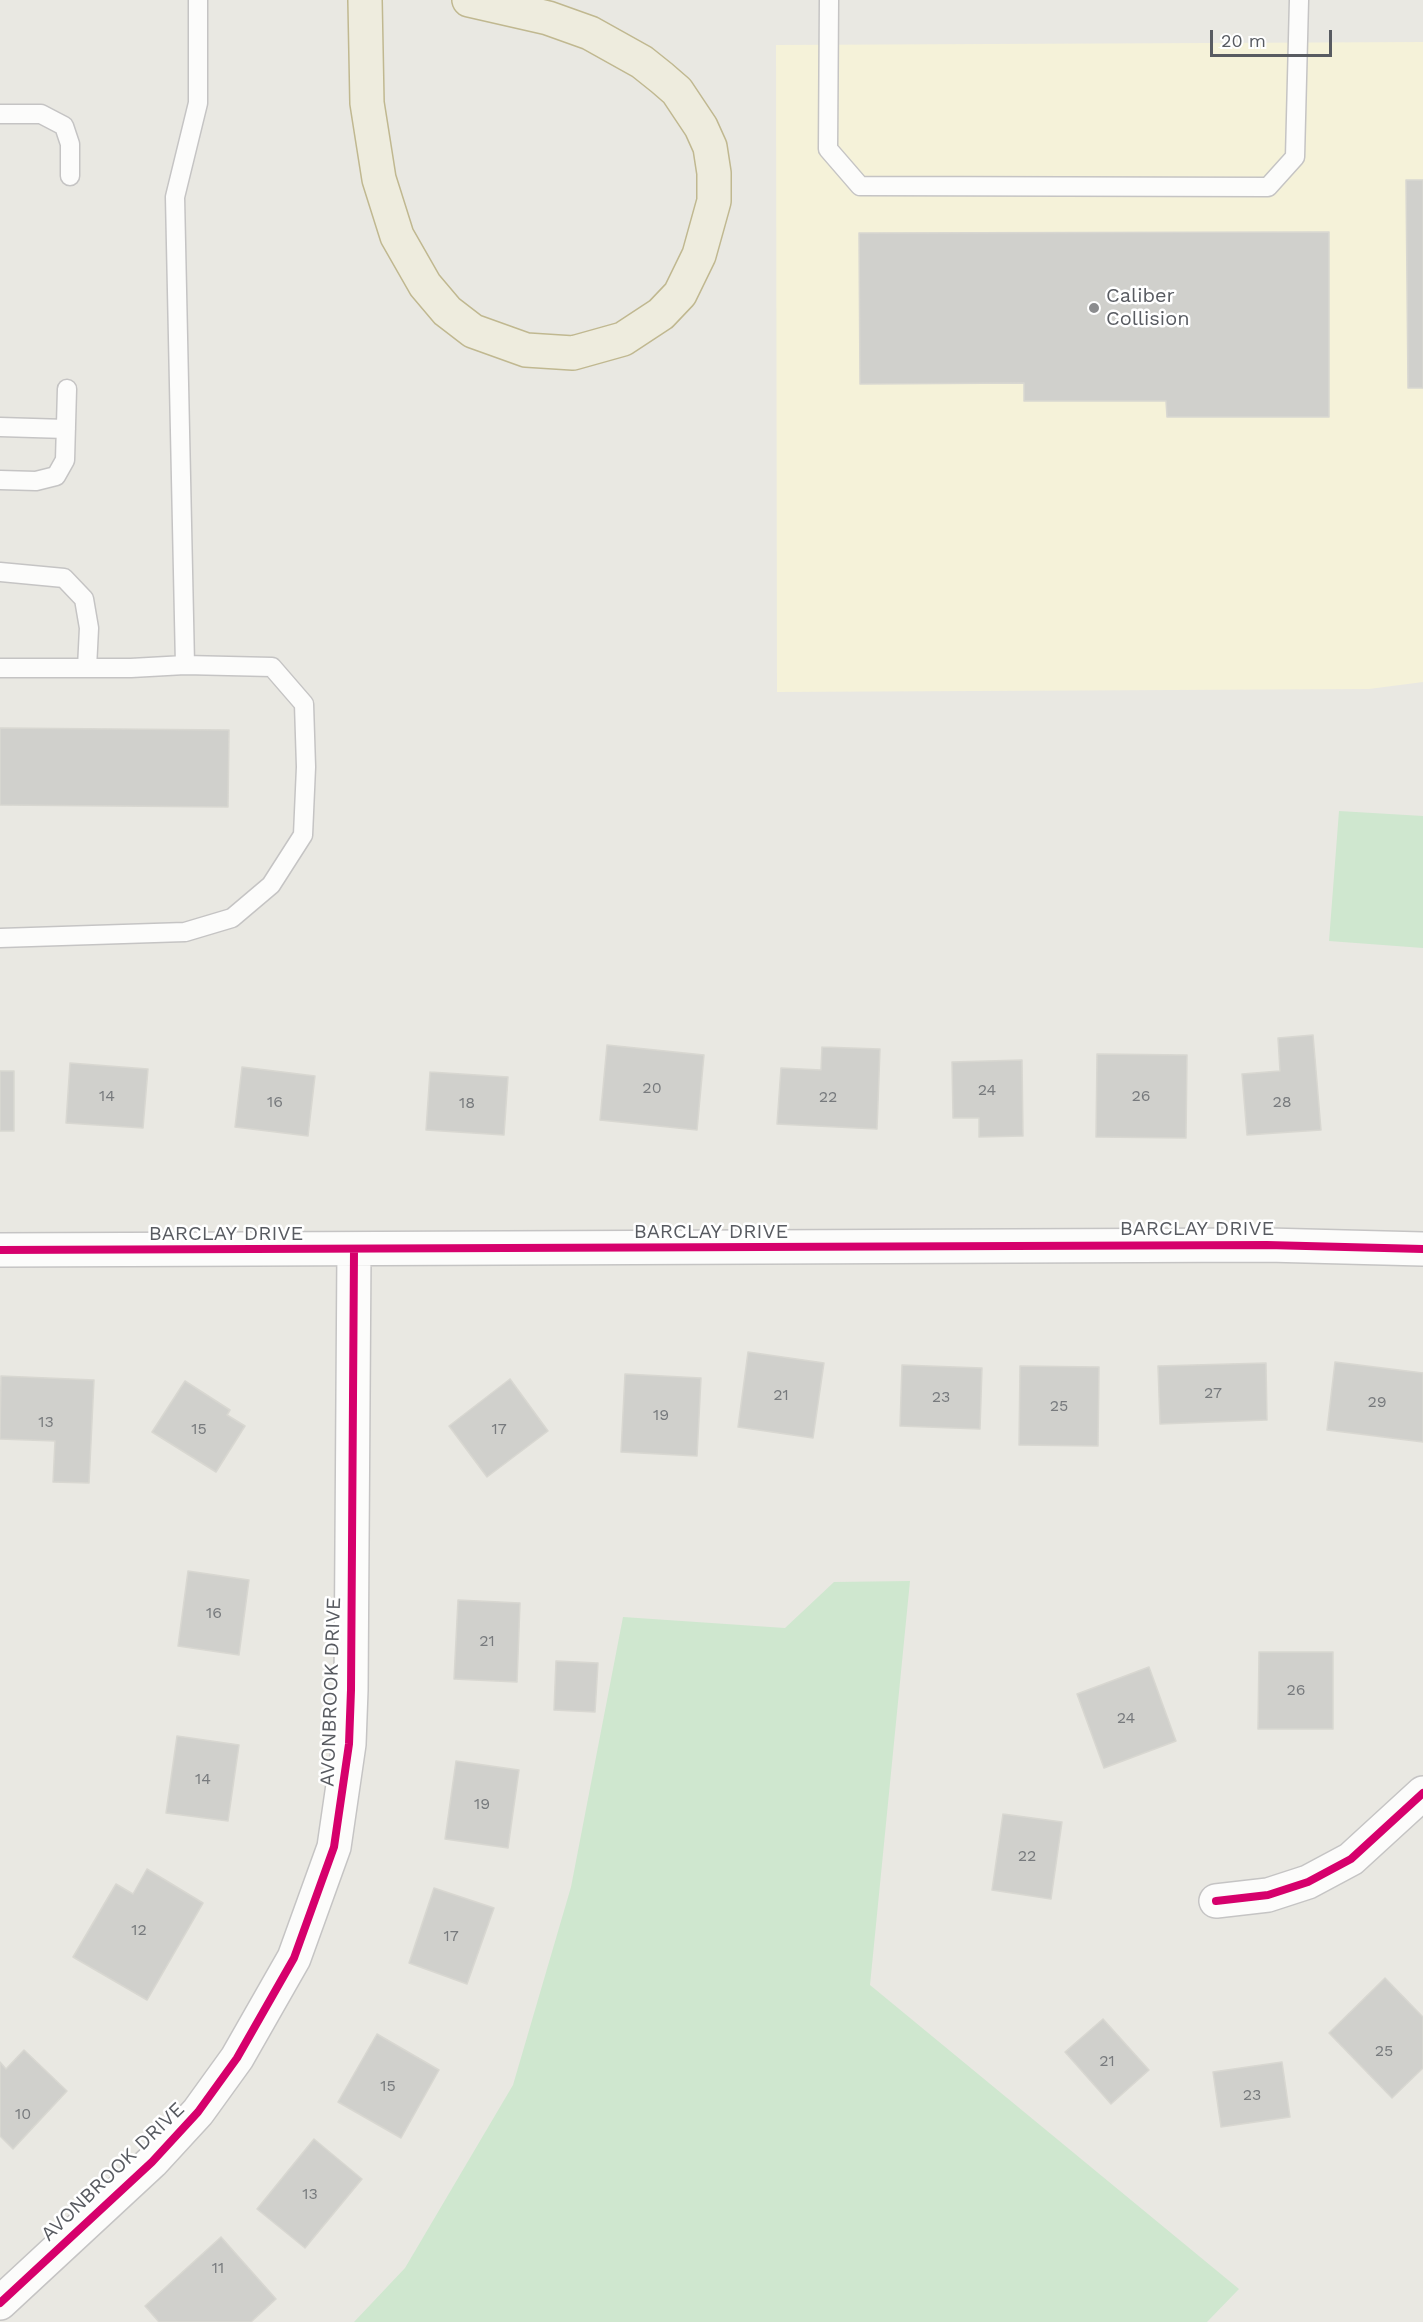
<!DOCTYPE html>
<style>
body{margin:0}
#map{position:relative;width:1423px;height:2322px;overflow:hidden;background:#e9e8e2;font-family:"Work Sans",sans-serif}
canvas{display:block}
.scale{position:absolute;left:1210px;top:30px;width:122px;height:27px;box-sizing:border-box;border:3px solid #585b61;border-top:0;padding-left:8px;font-size:18px;line-height:21px;white-space:nowrap;color:#585b61;-webkit-text-stroke:4px #fff;paint-order:stroke}
</style>
<div id="map">
<canvas width="1423" height="2322"></canvas>
<div class="scale">20 m</div>
</div>
<script>
const g = document.querySelector('canvas').getContext('2d');
g.lineJoin = 'round';
function fill(path, color) { g.fillStyle = color; g.fill(path, 'evenodd'); }
const poly = rows => new Path2D(rows.map(r => 'M' + r).join(''));
function trace(path, color, width, dash) { g.strokeStyle = color; g.lineWidth = width; g.lineCap = dash ? 'butt' : 'round'; g.setLineDash(dash || []); g.stroke(path); }
function label(font, color, halo, rows, align = 'center') {
  g.font = font + ' "Work Sans",sans-serif'; g.lineWidth = 5; g.setLineDash([]); g.textBaseline = 'middle'; g.strokeStyle = halo; g.fillStyle = color; for (const [text, x, y, turn = 0] of rows) {
    g.save(); g.translate(x, y); g.rotate((+turn || 0) * Math.PI / 180); g.textAlign = isNaN(turn) ? turn : align; if (halo) g.strokeText(text, 0, 0); g.fillText(text, 0, 0); g.restore();
  }
}
fill(poly([
 [1423,42,1423,682,1369,689,777,692,776,45]
]), '#f5f2d9');
fill(poly([
 [1339,811,1423,816,1423,948,1329,941],
 [910,1581,870,1985,1239,2289,1207,2322,354,2322,405,2268,513,2085,571,1887,623,1617,785,1628,834,1582]
]), '#cfe7cf');
const building = poly([
 [1406,180,1423,180,1423,388,1408,388,1406,180],
 [1329,232,1329,417,1167,417,1166,401,1024,401,1024,383,860,384,859,233,1329,232],
 [0,728,229,730,228,807,0,805,0,728],
 [1313,1035,1321,1130,1247,1135,1242,1074,1280,1071,1278,1038,1313,1035],
 [607,1045,704,1055,697,1130,600,1120,607,1045],
 [822,1047,880,1049,877,1129,777,1124,781,1068,821,1070,822,1047],
 [1097,1054,1187,1055,1186,1138,1096,1137,1097,1054],
 [1022,1060,1023,1136,979,1137,979,1118,953,1118,952,1062,1022,1060],
 [70,1063,148,1069,143,1128,66,1123,70,1063],
 [242,1067,315,1076,308,1136,235,1127,242,1067],
 [0,1071,14,1071,14,1131,0,1131,0,1071],
 [430,1072,508,1077,504,1135,426,1130,430,1072],
 [748,1352,824,1363,813,1438,738,1427,748,1352],
 [1335,1362,1423,1373,1423,1442,1327,1430,1335,1362],
 [1266,1363,1267,1420,1160,1424,1158,1366,1266,1363],
 [902,1365,982,1368,980,1429,900,1426,902,1365],
 [1020,1366,1099,1367,1098,1446,1019,1445,1020,1366],
 [625,1374,701,1378,697,1456,621,1452,625,1374],
 [1,1376,94,1380,89,1483,53,1482,55,1441,0,1439,1,1376],
 [510,1379,548,1431,487,1477,449,1426,510,1379],
 [185,1381,230,1410,227,1415,245,1426,216,1472,152,1432,185,1381],
 [188,1571,249,1580,239,1655,178,1646,188,1571],
 [458,1600,520,1603,517,1682,454,1679,458,1600],
 [1259,1652,1333,1652,1333,1729,1258,1729,1259,1652],
 [556,1661,598,1663,595,1712,554,1710,556,1661],
 [1149,1667,1176,1741,1104,1768,1077,1694,1149,1667],
 [177,1736,239,1745,228,1821,166,1813,177,1736],
 [456,1761,519,1770,508,1848,445,1839,456,1761],
 [1003,1814,1062,1822,1051,1899,992,1890,1003,1814],
 [147,1869,203,1903,147,2000,73,1957,116,1884,133,1894,147,1869],
 [434,1888,494,1908,467,1984,409,1963,434,1888],
 [1385,1978,1423,2017,1423,2068,1392,2098,1329,2033,1385,1978],
 [1103,2019,1149,2070,1111,2104,1065,2052,1103,2019],
 [377,2034,439,2070,401,2138,338,2102,377,2034],
 [24,2050,67,2091,13,2149,0,2136,0,2062,6,2069,24,2050],
 [1282,2062,1290,2117,1221,2127,1213,2072,1282,2062],
 [314,2139,362,2179,305,2248,257,2209,314,2139],
 [221,2237,276,2299,251,2322,159,2322,145,2306,221,2237]
]);
fill(building, '#d0d0cc');
trace(building, '#d8d7d1', 1.5);
const lane = poly([
 [829,0,828,149,860,186,1268,187,1295,157,1299,0],
 [0,114,41,114,64,126,70,144,70,176],
 [0,427,66,429],
 [0,480,36,481,56,476,65,460,67,389],
 [0,572,64,578,84,599,89,628,87,668],
 [185,665,175,197,198,103,198,0],
 [0,668,131,668,185,665,272,667,304,704,306,767,303,835,271,885,232,918,185,932,0,938]
]);
const street = poly([
 [0,1250,1267,1245,1423,1249],
 [1216,1901,1268,1895,1308,1882,1351,1859,1423,1793],
 [0,2303,152,2162,198,2112,237,2058,294,1958,334,1847,349,1744,351,1690,354,1250]
]);
const highway = poly([
 [365,0,367,103,379,179,397,236,425,285,447,311,473,331,526,350,573,353,623,339,661,314,680,294,699,255,714,201,714,173,710,147,701,127,677,91,662,78,642,62,590,33,548,18,469,0]
]);
trace(lane, '#c5c4c4', 21);
trace(street, '#c5c4c4', 36);
trace(highway, '#c0b890', 36);
trace(lane, '#fcfcfb', 18);
trace(street, '#fcfcfb', 33);
trace(highway, '#eeecde', 33);
trace(poly([
 [0,1250,1267,1245,1423,1249],
 [1216,1901,1268,1895,1308,1882,1351,1859,1423,1793],
 [0,2303,152,2162,198,2112,237,2058,294,1958,334,1847,349,1744,351,1690,354,1250]
]), '#d6006c', 8);
for (const [x, y, r, color] of [
 [1094,308,6,"#8b8c8e"]
]) { const dot = new Path2D(); dot.arc(x, y, r, 0, 2 * Math.PI); g.fillStyle = color; g.fill(dot); trace(dot, '#fff', 2); }
label('16px', '#777a7d', null, [
 ["20",652,1088],
 ["24",987,1090],
 ["14",107,1096],
 ["26",1141,1096],
 ["22",828,1097],
 ["16",275,1102],
 ["28",1282,1102],
 ["18",467,1103],
 ["27",1213,1393],
 ["21",781,1395],
 ["23",941,1397],
 ["29",1377,1402],
 ["25",1059,1406],
 ["19",661,1415],
 ["13",46,1422],
 ["15",199,1429],
 ["17",499,1429],
 ["16",214,1613],
 ["21",487,1641],
 ["26",1296,1690],
 ["24",1126,1718],
 ["14",203,1779],
 ["19",482,1804],
 ["22",1027,1856],
 ["12",139,1930],
 ["17",451,1936],
 ["25",1384,2051],
 ["21",1107,2061],
 ["15",388,2086],
 ["23",1252,2095],
 ["10",23,2114],
 ["13",310,2194],
 ["11",218,2268]
]);
label('20px', '#585b61', '#fff', [
 ["Caliber",1106,296],
 ["Collision",1106,319]
], 'left');
label('20px', '#585b61', '#fff', [
 ["BARCLAY DRIVE",1197,1229],
 ["BARCLAY DRIVE",711,1232],
 ["BARCLAY DRIVE",226,1234],
 ["AVONBROOK DRIVE",331,1692,-88],
 ["AVONBROOK DRIVE",113,2172,-44]
]);
</script>
